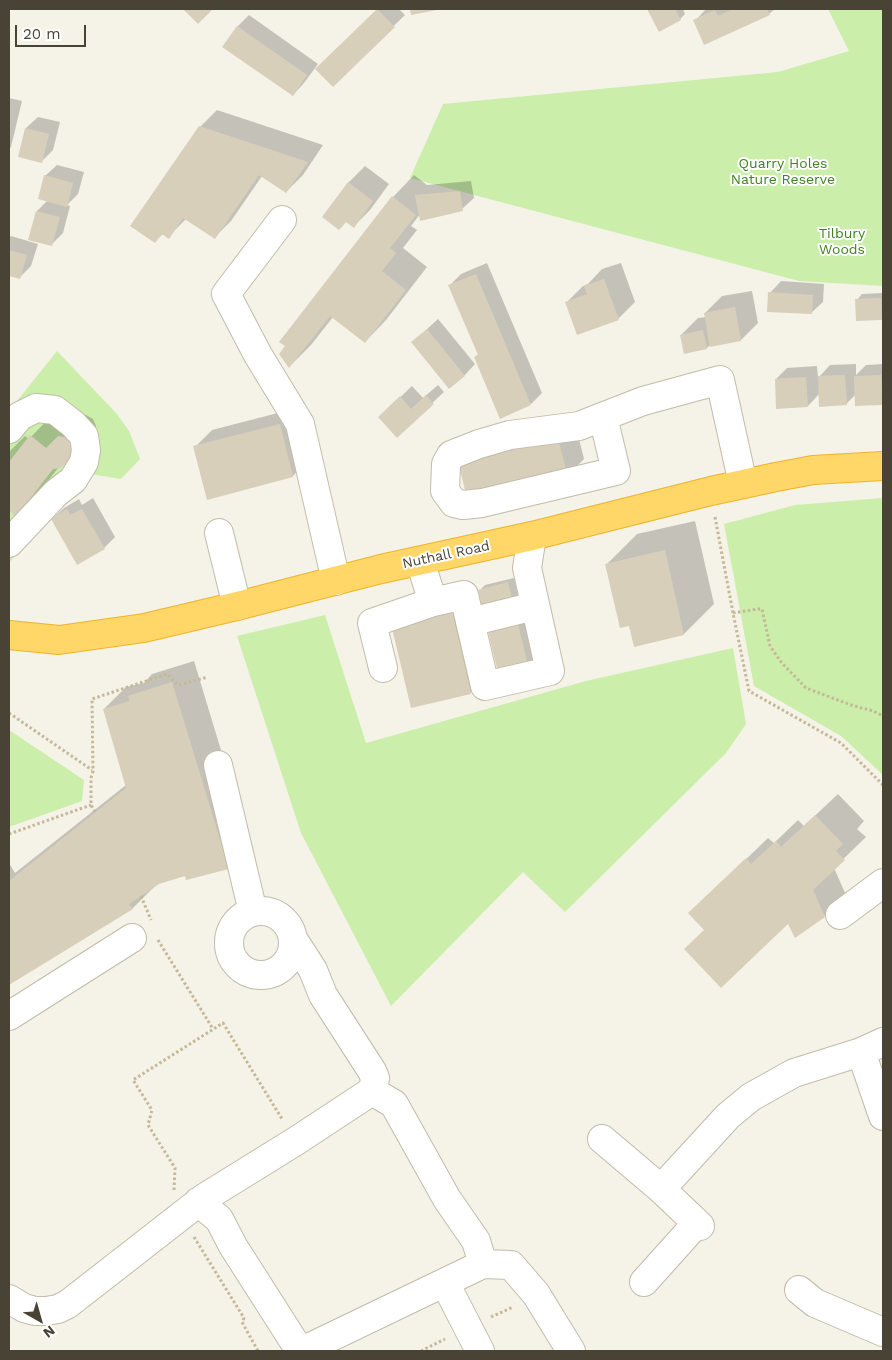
<!DOCTYPE html>
<style>
body{margin:0}
#map{position:relative;width:892px;height:1360px;overflow:hidden;background:#f5f2e7;font-family:"Work Sans",sans-serif}
canvas{display:block}
.frame{position:absolute;inset:0;border:10px solid #494335;pointer-events:none}
.north{position:absolute;left:15px;top:1295px;width:50px;height:50px;-webkit-text-stroke:4px #fff;paint-order:stroke;rotate:142deg;font-size:14px;font-weight:700;line-height:20px;text-align:center;color:#494335}
.north::after{content:'';display:block;margin:auto;width:18px;height:22px;background:#494335;clip-path:polygon(50% 0,100% 100%,50% 72%,0 100%)}
.scale{position:absolute;left:15px;top:25px;width:71px;height:22px;box-sizing:border-box;border:2px solid #494335;border-top:0;padding-left:6px;font-size:15px;line-height:18px;white-space:nowrap;color:#494335;-webkit-text-stroke:4px #fff;paint-order:stroke}
</style>
<div id="map">
<canvas width="892" height="1360"></canvas>
<div class="frame"></div>
<div class="north">N</div>
<div class="scale">20 m</div>
</div>
<script>
const g = document.querySelector('canvas').getContext('2d');
g.lineJoin = 'round';
function fill(path, color) { g.fillStyle = color; g.fill(path, 'evenodd'); }
const poly = rows => new Path2D(rows.map(r => 'M' + r).join(''));
function trace(path, color, width, dash) { g.strokeStyle = color; g.lineWidth = width; g.lineCap = dash ? 'butt' : 'round'; g.setLineDash(dash || []); g.stroke(path); }
function label(font, color, halo, rows, align = 'center') {
  g.font = font + ' "Work Sans",sans-serif'; g.lineWidth = 4; g.setLineDash([]); g.textBaseline = 'middle'; g.strokeStyle = halo; g.fillStyle = color; for (const [text, x, y, turn = 0] of rows) {
    g.save(); g.translate(x, y); g.rotate((+turn || 0) * Math.PI / 180); g.textAlign = isNaN(turn) ? turn : align; if (halo) g.strokeText(text, 0, 0); g.fillText(text, 0, 0); g.restore();
  }
}
fill(poly([
 [828,9,883,9,883,286,799,281,410,178,443,104,778,72,849,51],
 [57,351,117,414,129,431,140,459,121,479,90,474,57,506,9,563,9,411],
 [883,498,883,775,841,736,754,686,724,524,795,505],
 [325,615,366,743,586,681,733,648,746,724,726,753,565,912,523,872,391,1006,301,833,237,636],
 [9,730,84,780,82,801,9,827]
]), '#cbeeab');
fill(poly([
 [378,9,399,9,405,15,333,85,317,69],
 [649,9,683,9,685,14,680,19,660,30],
 [706,9,775,9,769,14,695,21],
 [249,15,318,64,304,83,293,95,224,46,238,26],
 [9,98,22,101,11,147,9,149],
 [217,110,323,145,303,175,286,192,262,176,231,221,215,237,187,218,168,237,163,234,155,241,200,127],
 [38,117,60,122,53,150,42,161,26,128],
 [57,165,84,172,78,194,67,205,70,206,63,233,52,244,37,211,48,200,45,176],
 [365,166,389,184,370,210,354,226,347,221,348,183],
 [414,175,427,185,471,181,474,198,462,209,420,214,411,226,417,230,403,248,427,267,386,320,365,342,333,317,311,345,290,366,393,197],
 [11,236,38,244,31,266,20,277,9,274,9,238],
 [487,263,542,393,531,404,475,357,479,354,450,285,461,274],
 [621,263,635,302,618,319,566,303,583,286,588,284,602,269],
 [781,281,824,284,823,302,811,313,770,293],
 [752,291,758,323,741,340,711,346,711,344,707,348,681,335,698,318,706,317,705,313,722,296],
 [883,293,883,317,881,319,857,300,862,294],
 [438,319,475,364,464,376,413,342],
 [856,364,856,375,866,365,883,364,883,403,882,404,856,394,846,404,820,393,808,406,776,379,787,368,817,366,818,378,830,365],
 [438,385,444,392,397,436,391,406,412,386,423,398],
 [297,408,309,459,293,476,195,447,212,430],
 [53,414,86,415,93,419,96,426,96,431,59,467,38,493,16,515,11,510,9,512,9,452,25,436,29,439],
 [574,419,584,459,567,476,540,422],
 [93,498,115,537,104,548,52,519,64,508,79,499,82,505],
 [695,521,714,604,684,634,630,624,607,564,637,534],
 [514,578,535,668,529,673,480,590,485,585],
 [469,594,487,676,470,693,392,625],
 [194,661,250,846,228,868,186,874,158,883,133,908,9,984,9,863,15,873,126,785,104,709,126,687,144,683,152,674],
 [838,794,864,821,857,829,866,837,834,868,846,895,824,916,788,922,705,930,712,892,768,838,774,843,798,820,804,826]
]), '#0003');
fill(poly([
 [183,9,213,9,198,24],
 [377,9,395,27,333,87,315,69],
 [410,9,437,9,437,10,411,15],
 [647,9,675,9,681,20,659,32],
 [733,9,767,9,770,15,704,45,693,20,715,10,718,16],
 [237,26,307,75,293,96,222,47],
 [199,126,308,162,286,193,259,175,215,239,183,218,169,239,162,234,155,243,130,226],
 [25,128,49,134,42,163,18,157],
 [44,175,73,183,67,207,38,199],
 [348,182,373,201,354,228,346,222,339,230,322,217],
 [460,191,463,211,420,221,415,195],
 [392,196,416,215,390,248,396,253,382,271,406,290,365,343,330,316,289,368,279,354,285,346,279,342],
 [36,211,60,217,52,246,28,240],
 [9,250,27,255,20,279,9,276],
 [476,274,531,405,500,419,474,357,478,355,448,285],
 [604,279,619,320,577,335,565,302,587,294,584,286],
 [768,292,813,295,812,314,767,312],
 [881,298,882,320,856,321,855,299],
 [735,307,741,341,710,347,704,313],
 [427,329,465,376,449,389,411,342],
 [703,330,707,349,684,354,680,335],
 [845,375,847,405,819,407,818,376],
 [881,375,883,405,855,406,854,376],
 [806,377,808,407,776,409,775,379],
 [426,395,434,404,397,438,378,417,400,396,411,409],
 [280,424,293,477,207,500,193,446],
 [30,435,46,448,58,436,64,437,71,441,75,448,70,460,61,468,53,469,16,517,9,510,9,462],
 [557,435,568,477,467,499,459,465,462,457],
 [67,509,70,515,82,509,105,549,77,565,51,519],
 [665,550,684,635,634,647,629,626,620,628,605,564],
 [508,582,530,674,500,681,478,590],
 [452,610,471,694,411,708,391,624],
 [172,682,229,869,186,880,185,876,159,884,129,904,133,909,9,985,9,881,126,788,103,709,130,701,128,696],
 [815,815,843,844,836,851,845,860,813,890,825,917,795,938,788,924,721,988,684,949,704,930,688,913,746,858,751,864,776,841,781,847]
]), '#d8cfbb');
const minor = poly([
 [282,220,226,294,258,355,300,424,336,581],
 [603,417,616,471,482,503,463,505,454,503,445,491,446,464,451,455,479,444,510,435,579,426,643,401,720,380,743,484],
 [9,429,20,416,36,408,55,410,73,424,84,436,86,450,84,462,73,480,56,493,9,543],
 [219,533,237,606],
 [420,561,433,602],
 [470,622,535,606],
 [383,668,372,623,433,602,464,595,485,686,550,671,527,568,532,536],
 [218,765,253,912],
 '229 943a32 32 0 1 1 64 0a32 32 0 1 1-64 0Z',
 [840,915,883,883],
 [9,1016,132,938],
 [861,1052,883,1116],
 [372,1091,394,1104,447,1199,476,1241,483,1264],
 [602,1139,661,1189,700,1226],
 [661,1189,728,1116,751,1097,794,1073,861,1052,883,1042],
 [198,1202,219,1219,233,1246,300,1351],
 [644,1282,697,1223],
 [445,1283,480,1351],
 [799,1290,815,1303,883,1332],
 [9,1299,24,1308,35,1311,46,1311,58,1309,68,1304,204,1198,296,1141,372,1091,374,1085,375,1078,372,1071,323,995,313,970,293,939],
 [302,1351,483,1264,511,1265,536,1294,571,1351]
]);
const highway = poly([
 [9,635,59,640,144,628,237,606,381,569,532,536,711,491,776,477,813,470,883,466]
]);
trace(minor, '#c2bba8', 30);
trace(highway, '#efb327', 30);
trace(poly([
 [715,517,733,613,749,691,841,743,883,785],
 [733,613,758,609,762,609,770,646,781,662,806,688,851,705,873,711,883,716],
 [9,713,92,770],
 [95,812,91,805,91,778,93,771,92,699,167,674,178,685,208,677],
 [9,834,91,805],
 [141,896,151,920],
 [158,940,213,1029],
 [174,1190,175,1168,148,1125,152,1110,133,1080,223,1023,282,1119],
 [194,1237,244,1318,242,1322,258,1351],
 [491,1317,513,1307],
 [421,1351,445,1339]
]), '#c5b898', 3, [2.5, 2.5]);
trace(minor, '#fff', 28);
trace(highway, '#ffd768', 28);
label('14px', '#3f8221', '#fff', [
 ["Quarry Holes",783,164],
 ["Nature Reserve",783,180],
 ["Tilbury",842,234],
 ["Woods",842,250]
]);
label('14px', '#494335', '#fff', [
 ["Nuthall Road",446,555,-12]
]);
</script>
